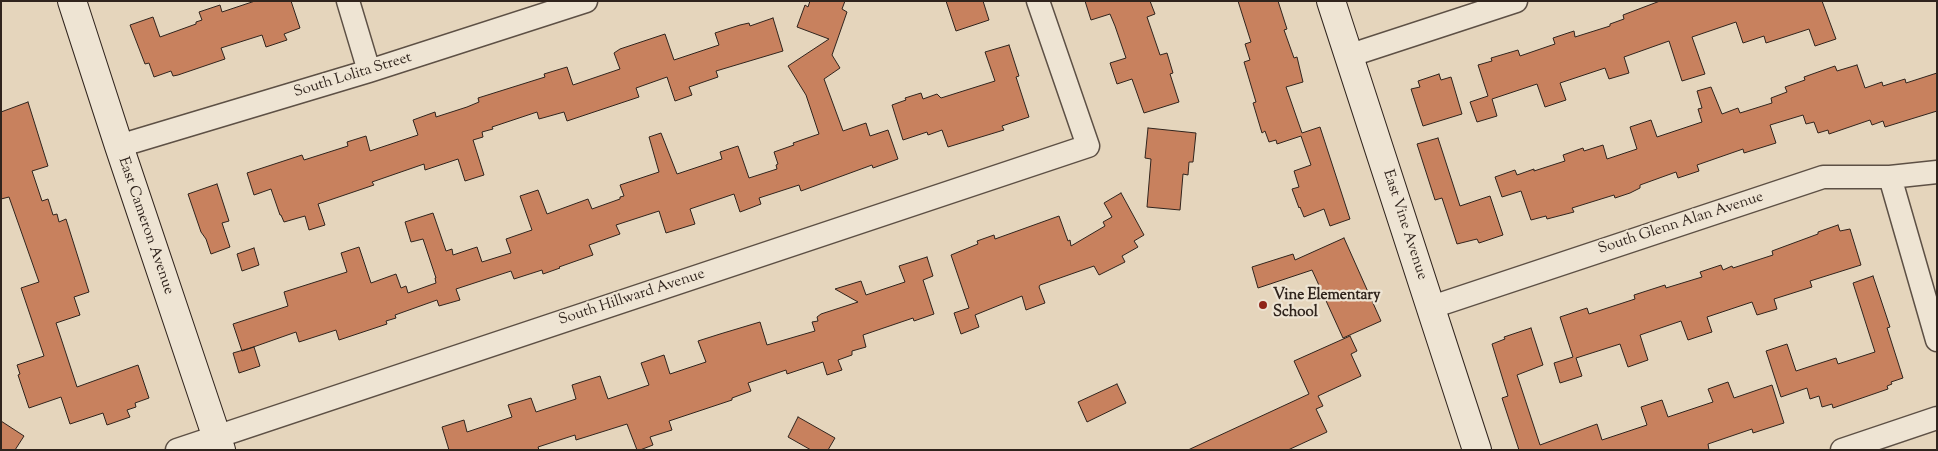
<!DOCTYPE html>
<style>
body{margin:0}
#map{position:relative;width:1938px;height:451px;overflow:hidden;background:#e5d5bc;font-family:"Sorts Mill Goudy",serif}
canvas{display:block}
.frame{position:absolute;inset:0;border:2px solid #30241d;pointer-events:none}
</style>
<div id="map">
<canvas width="1938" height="451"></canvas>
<div class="frame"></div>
</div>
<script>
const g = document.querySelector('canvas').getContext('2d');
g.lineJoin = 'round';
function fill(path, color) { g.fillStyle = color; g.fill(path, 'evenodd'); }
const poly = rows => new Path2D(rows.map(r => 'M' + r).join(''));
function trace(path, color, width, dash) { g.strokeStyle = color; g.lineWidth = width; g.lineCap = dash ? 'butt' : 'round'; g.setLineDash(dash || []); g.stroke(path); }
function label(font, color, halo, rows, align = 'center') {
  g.font = font + ' "Sorts Mill Goudy",serif'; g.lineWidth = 4.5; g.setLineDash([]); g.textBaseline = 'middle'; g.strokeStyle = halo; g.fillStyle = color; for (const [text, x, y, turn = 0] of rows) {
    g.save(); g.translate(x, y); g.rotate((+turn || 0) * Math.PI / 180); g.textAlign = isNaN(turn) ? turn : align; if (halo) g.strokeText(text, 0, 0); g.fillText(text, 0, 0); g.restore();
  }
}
const building = poly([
 [255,1,291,1,300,28,284,34,287,40,266,47,262,35,221,48,225,59,178,75,173,76,171,71,154,77,149,63,145,64,130,25,153,17,160,37,196,24,196,22,202,20,199,12,220,5,222,12,255,1],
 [810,1,845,1,842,9,847,12,832,55,840,68,824,79,843,131,866,123,870,136,888,130,898,159,873,168,872,165,801,191,799,185,759,198,761,204,740,212,734,194,690,209,695,224,666,233,659,211,616,225,620,234,589,245,593,255,559,267,560,268,543,274,542,270,514,279,511,271,456,289,460,300,439,306,437,300,395,315,396,318,386,321,387,324,339,340,336,330,299,342,296,332,242,351,233,324,288,306,284,292,347,272,341,253,359,247,371,283,396,274,401,288,406,286,408,293,436,283,435,278,436,278,423,239,411,242,405,222,433,213,446,251,452,249,453,255,477,247,482,262,511,253,506,239,532,230,520,196,538,190,547,214,588,199,592,209,620,199,620,197,624,196,620,185,659,172,649,137,661,133,677,174,722,159,720,152,738,146,749,178,777,169,776,165,778,164,774,152,794,145,793,143,819,134,806,95,788,66,829,39,797,27,805,5,808,7,810,1],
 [946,1,983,1,989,20,956,31,946,1],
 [1085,1,1150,1,1155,14,1147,17,1160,55,1167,53,1173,73,1170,74,1179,102,1144,113,1132,79,1117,84,1110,63,1126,58,1115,26,1110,14,1091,20,1085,1],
 [1238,1,1278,1,1287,29,1284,30,1294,58,1297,57,1303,82,1286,87,1302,133,1320,127,1350,219,1330,226,1324,209,1304,217,1300,207,1299,208,1292,189,1299,187,1294,171,1311,165,1301,136,1277,144,1276,140,1269,142,1265,131,1262,133,1253,103,1256,102,1244,62,1250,60,1245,44,1251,42,1238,1],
 [1660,1,1822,1,1836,39,1815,46,1809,29,1766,43,1764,36,1743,43,1736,22,1692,37,1705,74,1682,81,1669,41,1624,57,1629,73,1609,79,1605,68,1560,83,1566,100,1545,107,1537,84,1492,99,1497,116,1477,122,1470,102,1488,96,1478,65,1492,61,1491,58,1518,50,1520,56,1555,44,1553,38,1574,31,1575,37,1610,26,1610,24,1624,19,1623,15,1660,1],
 [773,18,783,51,716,71,718,77,689,87,692,95,675,101,667,77,636,88,639,97,567,121,564,112,539,119,537,112,492,127,493,129,482,132,483,137,473,140,484,175,465,181,458,159,425,170,424,164,372,182,374,185,318,204,325,225,309,230,305,216,284,222,281,215,280,215,271,189,254,195,247,173,302,155,304,160,348,146,347,142,366,136,370,151,418,135,413,120,435,112,436,117,467,107,479,102,478,98,545,77,544,74,567,67,573,85,620,69,614,53,620,49,665,34,674,60,719,45,715,33,740,25,749,23,750,26,773,18],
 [1009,45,1019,76,1016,77,1029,117,1002,126,1004,130,948,147,942,130,928,135,927,132,903,140,892,105,906,100,905,98,921,93,923,99,937,94,941,98,995,81,985,52,1009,45],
 [1857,65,1865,88,1882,82,1883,86,1905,79,1906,83,1937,73,1937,111,1885,127,1883,121,1872,125,1870,120,1829,134,1828,130,1818,133,1814,122,1806,124,1803,115,1770,125,1776,143,1744,153,1743,149,1697,165,1699,171,1678,178,1676,172,1640,185,1640,188,1630,193,1615,198,1614,195,1572,208,1574,212,1547,219,1546,216,1531,220,1521,191,1502,197,1495,177,1515,170,1517,175,1534,169,1534,171,1565,161,1563,155,1583,148,1584,151,1603,145,1607,159,1637,149,1630,127,1651,120,1657,137,1702,122,1698,109,1702,108,1697,91,1711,87,1722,114,1738,108,1740,113,1772,103,1771,98,1787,92,1785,87,1805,80,1804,77,1835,66,1837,71,1857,65],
 [1439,74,1441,80,1451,77,1462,114,1423,126,1411,89,1420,87,1418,81,1439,74],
 [28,102,48,166,32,171,42,201,48,199,53,215,57,214,59,222,66,219,89,292,74,297,80,315,56,323,77,387,138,365,149,398,135,403,136,407,127,410,130,417,107,425,103,413,70,424,61,397,29,408,18,375,20,374,17,365,44,356,21,288,39,282,9,197,1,199,1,112,28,102],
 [1148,128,1196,133,1193,162,1189,162,1188,175,1183,174,1180,210,1147,207,1151,159,1145,158,1148,128],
 [1438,138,1460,206,1490,196,1503,235,1479,243,1477,239,1457,244,1442,198,1435,200,1417,144,1438,138],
 [217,184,229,221,222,223,230,247,211,254,206,239,201,232,188,194,217,184],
 [1121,193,1144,235,1134,241,1138,247,1122,256,1125,262,1099,275,1094,266,1040,285,1039,287,1045,303,1026,310,1022,296,975,315,979,327,961,334,954,313,969,308,951,255,978,244,977,241,994,235,995,239,1059,216,1068,241,1070,240,1071,246,1105,226,1103,222,1112,217,1104,203,1121,193],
 [1838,225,1840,231,1850,229,1861,265,1810,281,1812,287,1774,299,1777,309,1757,315,1752,302,1707,317,1712,332,1688,340,1681,321,1640,335,1648,360,1628,367,1620,344,1576,358,1582,376,1560,383,1554,363,1573,357,1560,317,1587,308,1589,314,1635,299,1634,295,1665,285,1666,288,1702,277,1700,272,1721,265,1723,270,1732,266,1733,268,1773,255,1772,251,1818,234,1818,232,1838,225],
 [1344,238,1381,321,1343,338,1312,270,1258,288,1252,267,1293,254,1295,260,1344,238],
 [254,248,259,265,242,271,237,254,254,248],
 [927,257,933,276,923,280,934,314,914,321,913,318,863,335,866,347,852,351,852,355,838,360,842,370,827,375,823,362,787,374,786,370,748,383,751,391,732,398,732,400,669,421,672,430,650,437,653,445,640,450,637,450,627,424,576,440,575,435,538,447,539,450,449,450,442,427,464,420,467,432,512,417,508,405,531,398,536,412,576,399,572,385,600,376,608,399,649,385,641,363,664,355,670,374,706,362,698,341,720,334,760,322,767,345,815,331,812,322,818,321,817,317,821,314,858,302,835,289,861,281,866,295,905,282,899,266,927,257],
 [1873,276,1890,327,1887,328,1903,378,1891,382,1892,384,1887,386,1888,389,1833,408,1832,404,1822,407,1819,396,1810,399,1807,388,1781,397,1766,351,1787,344,1796,371,1836,358,1838,364,1875,352,1853,283,1873,276],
 [1531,328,1543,365,1517,375,1540,445,1597,424,1602,440,1647,425,1641,407,1662,400,1668,417,1713,402,1708,389,1728,382,1734,398,1772,385,1784,423,1753,433,1752,429,1708,444,1709,450,1519,450,1502,398,1508,396,1492,344,1505,339,1504,337,1531,328],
 [1350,336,1357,351,1351,354,1361,376,1318,396,1323,406,1316,409,1327,432,1288,450,1188,450,1309,394,1294,361,1350,336],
 [254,347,260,366,239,373,233,353,254,347],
 [1117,384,1126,403,1087,422,1078,402,1117,384],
 [798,417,835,438,828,450,811,450,788,437,798,417],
 [1,421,24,436,15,450,1,450,1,421]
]);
fill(building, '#c8815e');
trace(building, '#30241d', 1);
const street = poly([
 [348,1,369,71],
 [1348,56,1516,1],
 [119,146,369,71,586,1],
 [1890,177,1937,340],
 [1432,307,1823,177,1890,177,1937,172],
 [177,450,1088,146,1038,1],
 [1842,450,1937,418]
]);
const secondary = poly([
 [72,1,119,146,221,450],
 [1331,1,1477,450]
]);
trace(street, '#5d5045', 25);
trace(secondary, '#30241d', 30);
trace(street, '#eee4d3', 22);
trace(secondary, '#eee4d3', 28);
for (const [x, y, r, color] of [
 [1263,305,5,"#8f2418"]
]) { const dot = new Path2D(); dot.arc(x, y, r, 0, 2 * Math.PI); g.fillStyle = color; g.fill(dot); trace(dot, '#eee4d3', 2); }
label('15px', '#30241d', '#eee4d3', [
 ["South Lolita Street",353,76,-17],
 ["South Glenn Alan Avenue",1681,224,-18],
 ["East Vine Avenue",1404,225,72],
 ["East Cameron Avenue",145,226,71],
 ["South Hillward Avenue",632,298,-18]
]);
label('bold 15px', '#30241d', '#eee4d3', [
 ["Vine Elementary",1273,296],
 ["School",1273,313]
], 'left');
</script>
